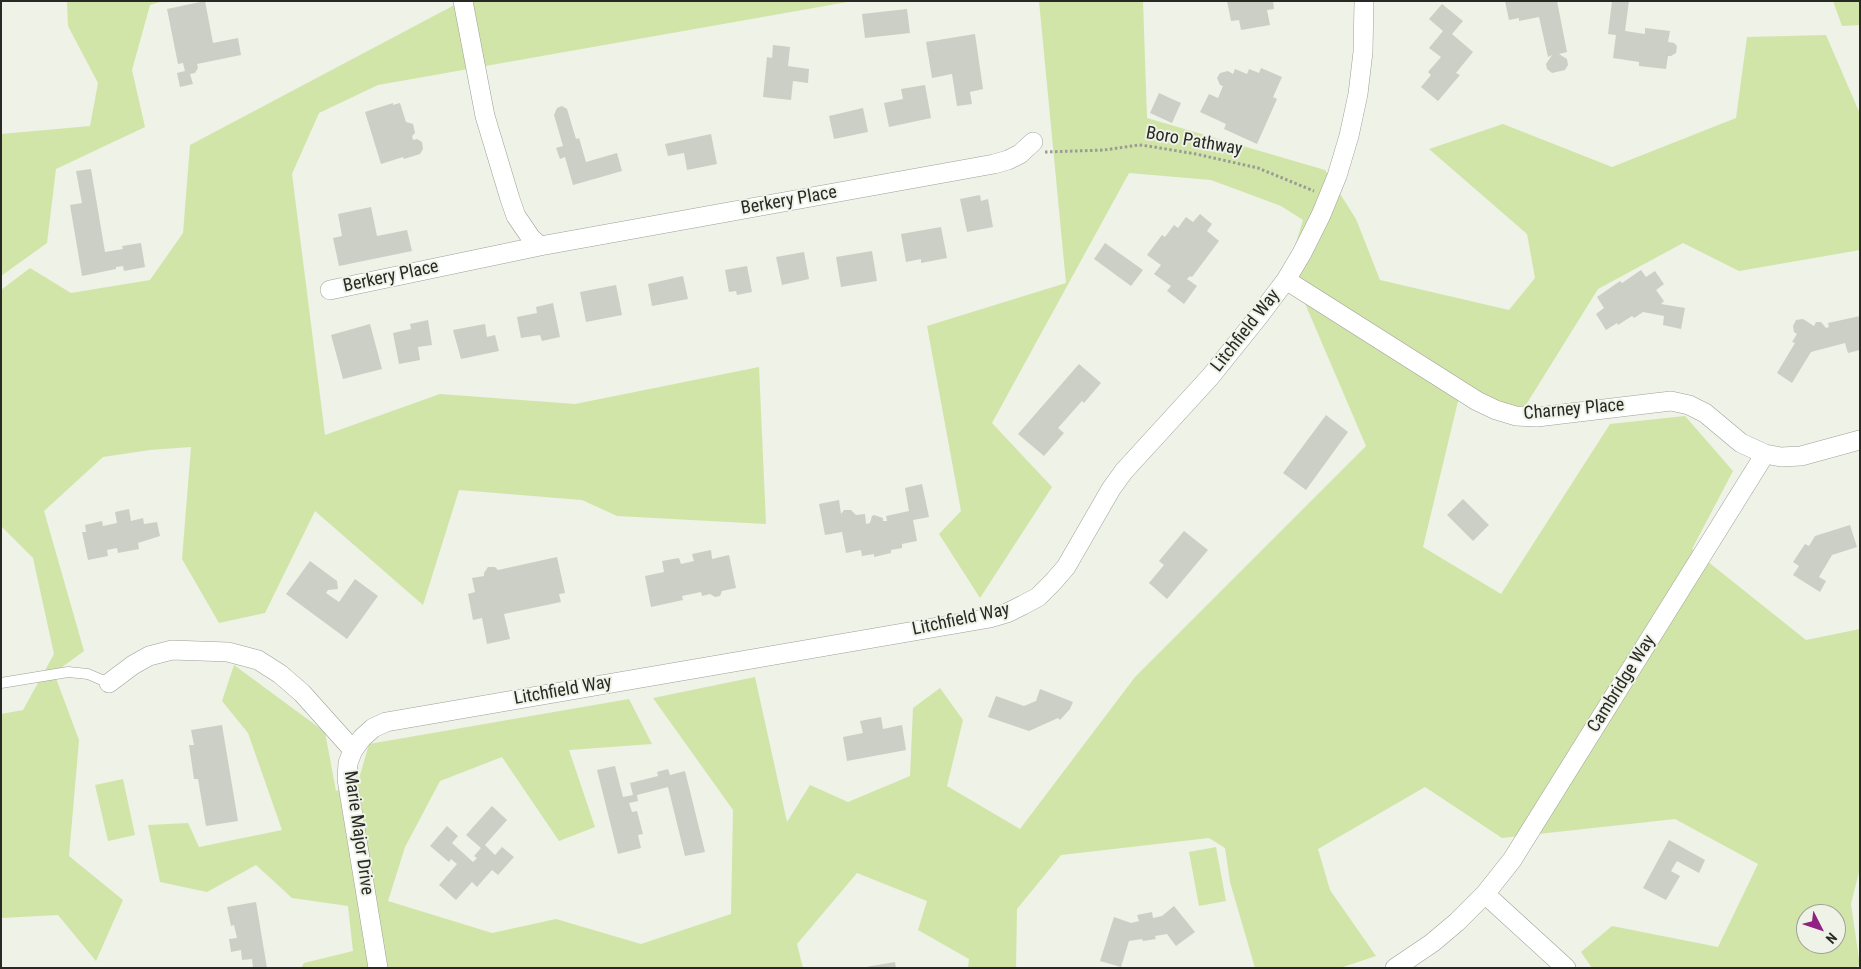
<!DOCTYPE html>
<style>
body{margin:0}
#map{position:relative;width:1861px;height:969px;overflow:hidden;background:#eef2e7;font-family:"Roboto Condensed",sans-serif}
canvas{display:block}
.frame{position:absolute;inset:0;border:2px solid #282925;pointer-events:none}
.north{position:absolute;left:1796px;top:904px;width:50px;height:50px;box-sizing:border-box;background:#eef2e7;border:1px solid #9fa299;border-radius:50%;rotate:131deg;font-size:14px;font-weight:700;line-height:20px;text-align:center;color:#282925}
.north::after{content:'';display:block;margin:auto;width:18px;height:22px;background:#902284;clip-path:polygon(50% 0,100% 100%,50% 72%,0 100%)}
</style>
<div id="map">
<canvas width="1861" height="969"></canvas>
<div class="frame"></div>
<div class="north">N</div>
</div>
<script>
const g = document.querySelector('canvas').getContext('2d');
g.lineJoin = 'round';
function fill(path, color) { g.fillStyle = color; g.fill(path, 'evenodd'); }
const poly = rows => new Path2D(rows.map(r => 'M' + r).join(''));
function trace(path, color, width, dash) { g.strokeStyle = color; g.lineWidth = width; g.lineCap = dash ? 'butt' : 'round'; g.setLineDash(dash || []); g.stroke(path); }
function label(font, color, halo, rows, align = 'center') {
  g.font = font + ' "Roboto Condensed",sans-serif'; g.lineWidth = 4; g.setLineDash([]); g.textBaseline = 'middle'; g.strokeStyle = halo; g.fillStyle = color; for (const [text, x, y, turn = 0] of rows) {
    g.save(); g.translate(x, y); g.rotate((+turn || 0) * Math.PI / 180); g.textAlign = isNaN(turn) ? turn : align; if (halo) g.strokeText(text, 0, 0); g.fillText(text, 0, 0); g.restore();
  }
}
fill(poly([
 [67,1,163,1,150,5,132,70,145,127,56,169,47,243,1,276,1,134,90,126,98,83,68,26],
 [462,1,853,1,378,85,319,113,292,174,325,435,440,394,575,404,759,367,766,524,617,516,582,500,459,490,423,605,315,511,265,613,219,623,182,559,191,447,150,450,103,457,44,511,84,651,54,673,79,740,69,856,123,900,96,961,58,915,1,918,1,714,23,710,54,654,33,558,1,526,1,290,30,268,71,293,150,280,183,233,190,145],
 [1039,1,1143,1,1147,118,1325,170,1356,219,1380,280,1509,310,1535,278,1527,234,1429,149,1503,124,1612,167,1736,118,1747,37,1826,35,1860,114,1860,250,1739,271,1683,243,1598,289,1519,416,1460,393,1423,547,1501,594,1610,424,1685,416,1733,471,1692,549,1806,640,1860,629,1860,868,1851,904,1860,966,1851,968,1592,968,1581,952,1612,926,1718,947,1758,864,1675,819,1502,838,1425,787,1318,849,1330,890,1376,956,1340,968,1255,968,1230,882,1225,848,1209,838,1061,855,1017,909,1016,968,968,968,969,959,918,930,927,901,857,873,797,944,803,968,301,968,304,963,353,951,348,906,292,898,256,865,207,892,160,882,148,825,188,823,199,847,282,830,248,733,222,701,234,665,325,732,336,791,358,782,369,744,629,699,652,744,569,750,595,827,559,841,502,757,440,781,405,847,388,901,492,933,556,919,641,944,731,914,733,810,653,698,755,677,787,822,810,785,848,802,910,776,913,708,940,688,963,720,947,786,1020,829,1135,677,1366,446,1289,266,1303,220,1281,206,1211,180,1129,173,992,423,1052,487,980,598,939,534,961,511,927,326,1066,283],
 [1806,914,1836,914,1836,944,1806,944],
 [1833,1,1860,1,1860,25,1842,26],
 [123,779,135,835,108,841,95,785],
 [1216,847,1226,901,1199,906,1189,852]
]), '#d1e5a8');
fill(poly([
 [205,1,213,43,238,38,241,55,197,64,198,68,195,73,190,74,193,84,180,87,177,73,185,71,183,63,178,64,167,9],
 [1227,1,1273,1,1274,9,1267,10,1270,25,1241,30,1239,20,1231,21],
 [1505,1,1557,1,1567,52,1559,54,1567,59,1568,65,1565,70,1552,73,1547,69,1546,64,1552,55,1548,57,1539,17,1519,21,1519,18,1509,20],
 [1612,1,1629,1,1625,31,1645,34,1645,28,1670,31,1668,42,1674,43,1677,46,1676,53,1671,56,1668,56,1666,69,1639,66,1639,62,1613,58,1616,35,1608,34],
 [1442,4,1463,21,1452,34,1473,52,1456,73,1460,75,1438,101,1421,87,1431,75,1428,72,1441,57,1429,48,1443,31,1429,19],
 [907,9,910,33,865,38,862,14],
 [975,34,983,89,970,92,972,104,957,106,952,74,932,78,926,42],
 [773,45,790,47,788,66,809,69,808,83,793,81,791,100,763,97,767,57,772,58],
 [1261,68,1282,77,1273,97,1277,99,1257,144,1224,129,1226,124,1200,112,1209,94,1218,98,1223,86,1220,85,1217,78,1220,73,1228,71,1233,74,1235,69,1247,74,1249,69,1259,73],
 [925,85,931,118,889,127,884,103,903,99,901,89],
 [1159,93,1181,103,1172,123,1150,113],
 [393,103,393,105,400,103,406,122,413,124,415,133,412,136,413,140,417,139,422,142,423,149,420,154,404,159,403,157,381,164,365,112],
 [562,106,567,109,576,139,579,138,586,162,617,153,622,171,573,185,565,157,560,159,556,148,563,146,554,115,557,108],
 [863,108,868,132,834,139,829,116],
 [711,134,717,164,687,170,684,153,668,156,665,144],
 [91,169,105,252,123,249,122,246,141,243,145,267,124,271,123,266,116,267,116,269,82,276,70,205,82,203,76,171],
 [980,195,981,201,988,199,993,227,967,232,960,199],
 [371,207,377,236,407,230,412,251,339,266,333,238,342,236,338,214],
 [1200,214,1212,224,1207,231,1219,241,1192,277,1190,276,1187,279,1197,286,1184,304,1167,291,1171,286,1154,274,1161,265,1147,255,1162,235,1165,237,1174,225,1178,228,1186,217,1193,222],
 [941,227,947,258,921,263,921,259,906,262,901,234],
 [1105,243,1143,270,1131,286,1094,259],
 [872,251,877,281,841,287,836,257],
 [804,252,809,279,782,285,776,257],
 [747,266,752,292,737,295,736,291,729,292,725,270],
 [1641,270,1646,277,1655,271,1664,284,1656,290,1664,301,1661,304,1685,308,1681,329,1663,325,1664,316,1643,312,1634,318,1632,316,1618,325,1617,323,1606,330,1596,314,1604,308,1597,297,1620,281,1622,283],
 [683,276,688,299,652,306,648,284],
 [616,285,622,315,586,322,580,292],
 [553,303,560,337,542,341,540,335,521,338,517,317,537,313,536,307],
 [1860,316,1860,350,1848,353,1845,343,1811,352,1792,383,1777,373,1795,343,1792,342,1797,334,1794,332,1793,326,1796,320,1803,319,1814,326,1816,322,1821,322,1826,328,1829,327,1828,323],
 [428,320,432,345,418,347,420,360,399,364,393,333,411,329,410,324],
 [370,324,382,369,343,379,331,335],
 [485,324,487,337,495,335,499,351,461,359,453,330],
 [1079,364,1101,383,1084,403,1082,401,1058,428,1064,433,1044,456,1018,434],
 [1326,415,1348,432,1306,490,1283,473],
 [922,484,929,517,913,520,917,541,902,544,902,548,891,550,891,553,874,557,874,554,862,556,861,550,846,553,842,532,825,535,819,504,839,500,841,514,844,510,851,510,856,515,865,514,866,524,870,523,872,516,874,515,883,518,883,521,887,521,886,516,909,511,905,488],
 [1463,499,1489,525,1473,541,1447,515],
 [129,509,131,521,143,518,144,524,157,522,160,536,138,543,139,549,118,553,117,548,107,550,108,556,88,560,82,532,86,532,85,525,102,521,103,526,117,523,115,512],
 [1850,525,1857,547,1832,555,1819,577,1826,581,1820,592,1793,575,1799,566,1793,562,1805,544,1809,546,1815,536],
 [1184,531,1208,550,1167,599,1149,583,1164,565,1159,561],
 [711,550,712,559,729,555,736,588,722,591,720,596,715,597,710,594,702,596,701,592,682,596,683,600,651,607,645,576,664,572,662,561,679,558,681,564,694,561,692,554],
 [557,557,565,593,559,594,561,602,504,614,510,639,487,644,482,618,473,620,468,594,475,592,472,578,484,576,484,573,488,567,495,567,498,570],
 [310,561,337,581,338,589,328,590,326,593,339,602,355,579,378,596,347,639,286,594],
 [1040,689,1073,702,1070,709,1060,720,1058,718,1029,731,988,717,996,696,1024,706,1036,701],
 [881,717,883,729,902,725,906,750,847,761,843,737,863,733,860,721],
 [222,725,238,821,206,826,198,779,194,779,189,745,194,745,191,730],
 [615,766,623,797,633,795,630,783,658,776,657,772,668,769,670,775,685,771,705,852,685,856,668,787,637,795,638,801,629,803,632,812,637,811,643,834,638,835,641,848,618,854,597,770],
 [492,806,507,820,485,845,495,855,502,847,514,857,498,875,492,870,477,887,472,882,456,900,439,885,457,864,451,859,449,862,430,846,447,826,458,836,452,843,473,862,477,858,474,856,481,848,466,835],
 [1669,840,1705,860,1699,873,1677,861,1671,871,1680,876,1666,900,1643,888],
 [256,902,267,968,253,968,252,959,242,960,241,950,231,952,229,939,237,938,234,925,231,926,227,907],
 [1174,906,1195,932,1176,946,1167,934,1155,936,1156,939,1143,941,1142,939,1129,941,1121,967,1100,961,1114,917,1131,923,1139,921,1137,915,1152,912,1153,918,1162,916],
 [895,962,896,968,866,968,866,967]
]), '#cbcfc5');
const lane = poly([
 [1,683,68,672,88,674,109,683]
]);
const street = poly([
 [463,1,485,116,510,199,516,216,531,238,540,246,994,164,1008,160,1020,154,1033,142],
 [1286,280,1477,401,1496,410,1516,416,1537,417,1671,401,1689,405,1705,413,1741,443,1765,454],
 [330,290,540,246],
 [109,683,133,665,149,656,172,650,228,652,258,660,280,674,302,693,353,750],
 [1485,894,1566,968],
 [378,968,347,779,348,763,353,750,362,738,373,728,386,722,990,618,1007,613,1023,605,1038,597,1053,582,1066,567,1111,489,1124,471,1210,377,1259,316,1286,280,1302,253,1321,215,1337,176,1349,136,1358,94,1363,52,1364,1],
 [1395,968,1432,943,1457,922,1485,894,1512,860,1765,454,1781,457,1801,456,1860,440]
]);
trace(lane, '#9da097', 11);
trace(street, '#9da097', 20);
trace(poly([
 [1045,152,1104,150,1139,145,1148,146,1196,154,1258,168,1314,191]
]), '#999c94', 3, [2.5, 2.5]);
trace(lane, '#fff', 10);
trace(street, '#fff', 19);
label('18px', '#282925', '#eef2e7', [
 ["Boro Pathway",1194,142,10],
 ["Berkery Place",789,201,-10],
 ["Berkery Place",391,277,-12],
 ["Litchfield Way",1246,331,-52],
 ["Charney Place",1574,410,-5],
 ["Litchfield Way",961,620,-12],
 ["Cambridge Way",1622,684,-58],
 ["Litchfield Way",563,691,-10],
 ["Marie Major Drive",358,833,82]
]);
</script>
